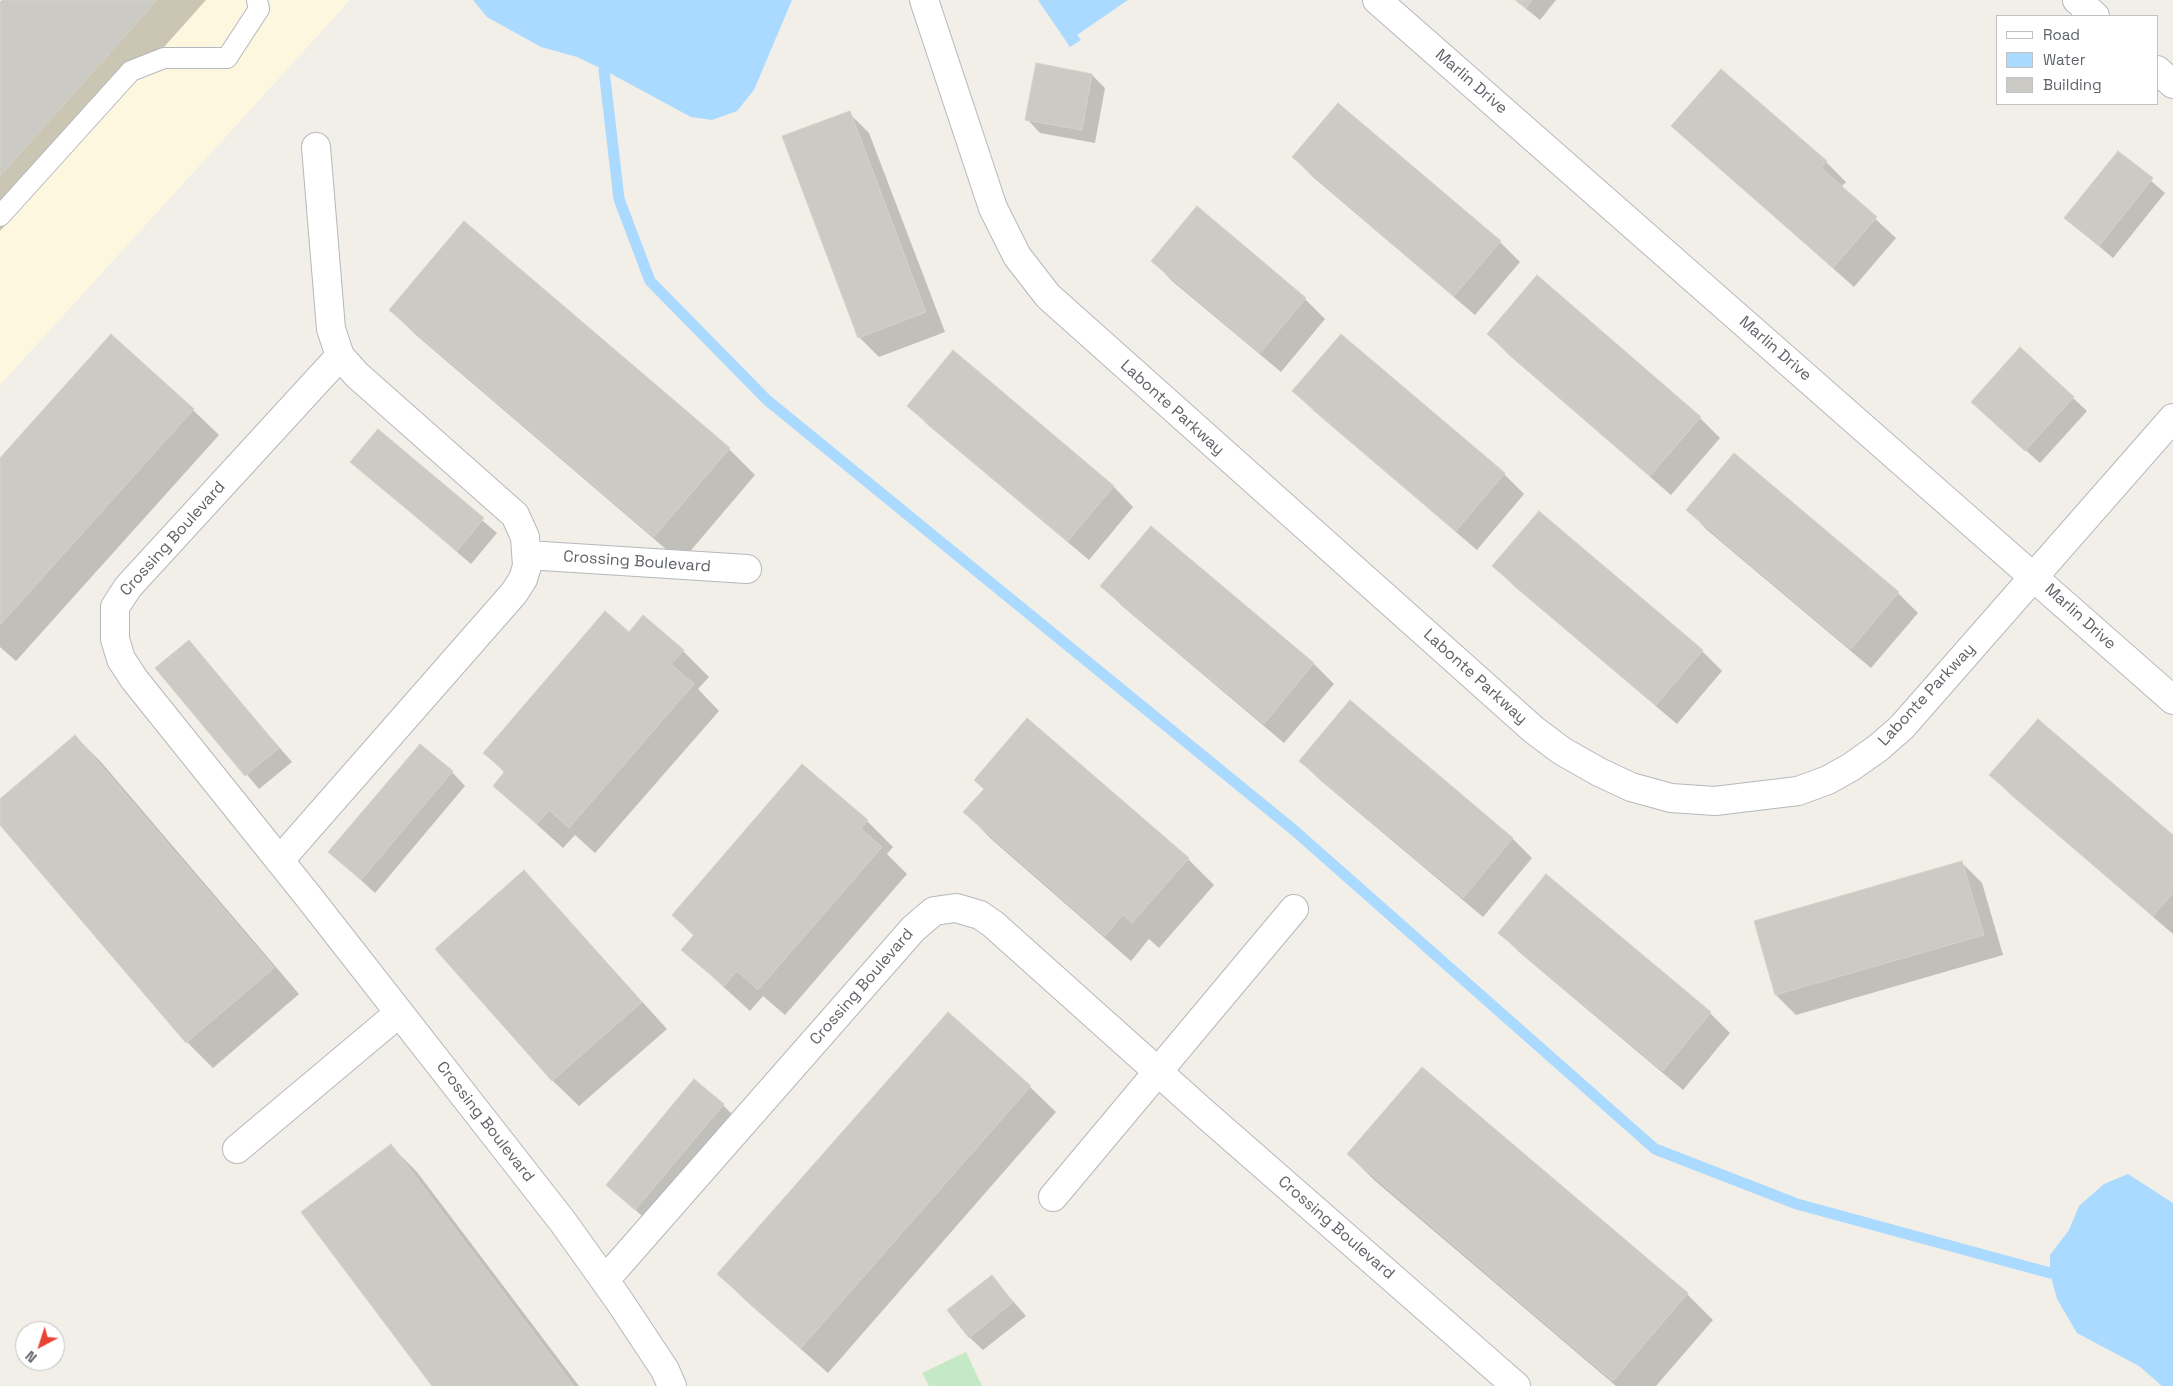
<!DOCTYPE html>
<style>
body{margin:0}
#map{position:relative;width:2173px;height:1386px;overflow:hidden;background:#f1efe8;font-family:"Space Grotesk",sans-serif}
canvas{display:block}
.legend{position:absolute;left:1996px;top:15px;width:162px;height:90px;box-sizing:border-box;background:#fff;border:1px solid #bfc1c3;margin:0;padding:6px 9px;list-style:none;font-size:15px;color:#5f6368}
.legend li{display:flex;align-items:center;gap:10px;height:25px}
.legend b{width:25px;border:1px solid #bfc1c3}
.north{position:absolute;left:15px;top:1321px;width:50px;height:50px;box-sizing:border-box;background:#fff;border:1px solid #bfc1c3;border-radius:50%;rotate:220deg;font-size:14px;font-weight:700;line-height:20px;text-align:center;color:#5f6368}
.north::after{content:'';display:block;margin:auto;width:18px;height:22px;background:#ea4335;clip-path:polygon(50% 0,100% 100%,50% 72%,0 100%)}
</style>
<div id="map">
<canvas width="2173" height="1386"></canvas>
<ul class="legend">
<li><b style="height:6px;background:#fff"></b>Road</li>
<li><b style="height:14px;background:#aadaff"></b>Water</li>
<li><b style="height:14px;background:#cccac5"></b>Building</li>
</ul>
<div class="north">N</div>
</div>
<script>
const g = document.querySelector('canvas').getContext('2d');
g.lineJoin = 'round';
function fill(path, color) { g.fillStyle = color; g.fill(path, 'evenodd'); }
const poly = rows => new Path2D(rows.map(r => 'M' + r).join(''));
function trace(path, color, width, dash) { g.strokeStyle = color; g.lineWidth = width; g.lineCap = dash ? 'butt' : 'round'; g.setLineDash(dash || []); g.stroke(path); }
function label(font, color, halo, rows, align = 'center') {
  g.font = font + ' "Space Grotesk",sans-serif'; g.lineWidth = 4.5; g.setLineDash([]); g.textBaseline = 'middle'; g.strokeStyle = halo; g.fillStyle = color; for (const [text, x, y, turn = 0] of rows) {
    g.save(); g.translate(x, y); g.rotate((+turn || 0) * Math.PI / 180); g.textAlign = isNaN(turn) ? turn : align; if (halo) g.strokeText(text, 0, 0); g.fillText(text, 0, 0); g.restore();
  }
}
fill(poly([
 [0,0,350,0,0,385]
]), '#fef7e0');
fill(poly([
 [966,1352,982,1386,929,1386,922,1373]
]), '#c5e8c5');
fill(poly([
 [473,0,792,0,754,90,737,111,712,120,691,117,604,70,577,57,541,47,487,17],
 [1038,0,1128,0,1077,35,1081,40,1070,47],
 [2128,1174,2173,1203,2173,1386,2162,1386,2139,1366,2077,1333,2057,1299,2050,1273,2050,1255,2069,1230,2079,1206,2104,1184]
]), '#aadaff');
fill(poly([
 [3,0,206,0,0,231,0,4],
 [1515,0,1556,0,1540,20],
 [1092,75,1105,88,1095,143,1040,133,1027,119],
 [1338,104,1500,242,1520,262,1475,315,1313,177,1293,157],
 [849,113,869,133,945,332,879,357,859,337],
 [1673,126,1826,162,1846,182,1841,187,1896,238,1854,287],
 [2118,152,2165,193,2113,258,2066,218],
 [464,223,729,449,755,475,681,562,416,335,390,310],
 [1153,261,1305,299,1325,319,1281,372,1172,281],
 [1488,334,1700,418,1720,438,1671,495,1508,354],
 [2020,349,2087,411,2040,463,1986,415],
 [953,352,1114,487,1133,507,1089,560,928,425,908,405],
 [1294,391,1504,474,1524,494,1477,550,1314,411],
 [193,410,219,435,16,661,0,647,0,460],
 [378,431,497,533,471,564,352,462],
 [1688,510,1898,593,1918,613,1871,668,1707,530],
 [1151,528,1314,664,1334,684,1284,743,1122,606,1102,586],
 [1494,566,1702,651,1722,671,1677,724,1514,586],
 [629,634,683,651,709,677,698,689,719,711,595,853,575,835,563,848,494,786,505,773,485,753],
 [189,642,292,762,259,789,157,668],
 [75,736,101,762,299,994,213,1068,187,1042,0,823,0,800],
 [1300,761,1512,838,1532,858,1483,917,1320,780],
 [452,772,465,786,375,893,330,852],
 [1991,775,2173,837,2173,934,2011,795],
 [965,812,1188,859,1214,885,1159,948,1149,939,1131,961,990,838],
 [867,821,893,847,887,854,907,874,785,1015,763,996,750,1011,683,950,694,936,673,915],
 [1962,863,1982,883,2003,955,1796,1015,1776,995,1755,922],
 [524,872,667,1029,579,1106,553,1081,437,949],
 [1546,876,1710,1013,1730,1033,1683,1090,1519,952,1499,932],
 [1030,1087,1056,1112,828,1373,745,1300,719,1274],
 [723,1105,736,1118,649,1222,607,1185],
 [391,1146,417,1172,579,1386,433,1386],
 [1348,1154,1687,1294,1713,1320,1656,1386,1616,1386,1374,1180],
 [992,1277,1026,1316,983,1350,969,1337]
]), '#0003');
trace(poly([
 [604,70,619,199,650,281,767,400,1295,831,1655,1149,1797,1204,2050,1273]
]), '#aadaff', 11);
const building = poly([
 [2,0,157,0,0,176,0,2,2,0],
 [1516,0,1532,0,1526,8,1516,0],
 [1036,63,1092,74,1082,130,1025,120,1036,63],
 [1721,69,1827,161,1821,168,1877,217,1833,268,1671,126,1721,69],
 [1338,103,1501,241,1454,296,1292,157,1338,103],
 [850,111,926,312,858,338,782,136,850,111],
 [2118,151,2153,178,2099,246,2064,218,2118,151],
 [1197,206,1306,298,1260,353,1151,261,1197,206],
 [464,221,730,448,654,537,389,310,464,221],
 [1537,275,1701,417,1650,476,1487,334,1537,275],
 [111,334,194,409,0,625,0,458,111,334],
 [1341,334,1505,473,1456,531,1292,391,1341,334],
 [2020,347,2074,397,2025,451,1971,402,2020,347],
 [953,350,1114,486,1068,541,907,406,953,350],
 [378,429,484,518,457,551,350,462,378,429],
 [1734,453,1899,592,1851,649,1686,510,1734,453],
 [1539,511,1703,650,1656,705,1492,566,1539,511],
 [1151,526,1314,663,1264,724,1100,586,1151,526],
 [605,611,629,632,643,615,684,650,671,664,694,684,569,828,549,810,537,824,493,786,505,771,483,753,605,611],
 [189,640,279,748,245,776,155,668,189,640],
 [1350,700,1513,838,1463,898,1299,761,1350,700],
 [1027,718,1189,858,1132,923,1123,915,1105,936,963,812,984,789,974,780,1027,718],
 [2038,719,2173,835,2173,893,2153,916,1989,775,2038,719],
 [75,735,274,968,186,1043,0,825,0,799,75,735],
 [420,744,453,771,361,880,328,852,420,744],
 [802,764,868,820,861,829,882,847,758,990,737,971,724,986,681,950,694,935,672,915,802,764],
 [1962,861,1984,935,1775,995,1754,921,1962,861],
 [524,870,642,1002,552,1081,435,949,524,870],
 [1546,874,1711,1012,1663,1071,1498,933,1546,874],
 [948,1012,1031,1086,801,1348,717,1274,948,1012],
 [1422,1067,1688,1293,1613,1381,1347,1154,1422,1067],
 [694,1079,724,1104,635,1210,606,1185,694,1079],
 [391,1144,574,1386,432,1386,301,1212,391,1144],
 [992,1275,1013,1302,969,1338,947,1310,992,1275]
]);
fill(building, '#cccac5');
trace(building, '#d6d1c6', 1);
const lane = poly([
 [0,216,131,71,164,58,227,58,259,9,257,0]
]);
const street = poly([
 [924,0,993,208,1017,256,1048,296,1534,730,1562,751,1599,772,1631,787,1671,798,1715,801,1798,791,1828,780,1851,767,1878,748,1902,727,2173,418],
 [1377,0,2173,700],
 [2077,0,2095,16],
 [2157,70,2173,84],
 [316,147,331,329,340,356],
 [527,555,747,569],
 [280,860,514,593,523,579,527,566,525,537,515,515,357,375,340,356,128,587,115,607,115,639,121,659,134,679,308,896,563,1222,618,1299,665,1370,672,1386],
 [237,1149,399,1013],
 [1053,1197,1294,909],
 [605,1280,913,929,934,911,956,908,980,915,993,924,1204,1113,1516,1386]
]);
trace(lane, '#b5b8bc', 22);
trace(street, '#b5b8bc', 30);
trace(lane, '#fff', 20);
trace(street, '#fff', 28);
label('16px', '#5f6368', '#fff', [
 ["Marlin Drive",1471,82,41],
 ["Marlin Drive",1775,349,41],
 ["Labonte Parkway",1172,408,42],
 ["Crossing Boulevard",173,539,-48],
 ["Crossing Boulevard",637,562,4],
 ["Marlin Drive",2080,617,42],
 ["Labonte Parkway",1475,677,42],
 ["Labonte Parkway",1927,695,-47],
 ["Crossing Boulevard",862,987,-49],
 ["Crossing Boulevard",485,1122,52],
 ["Crossing Boulevard",1336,1228,41]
]);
</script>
